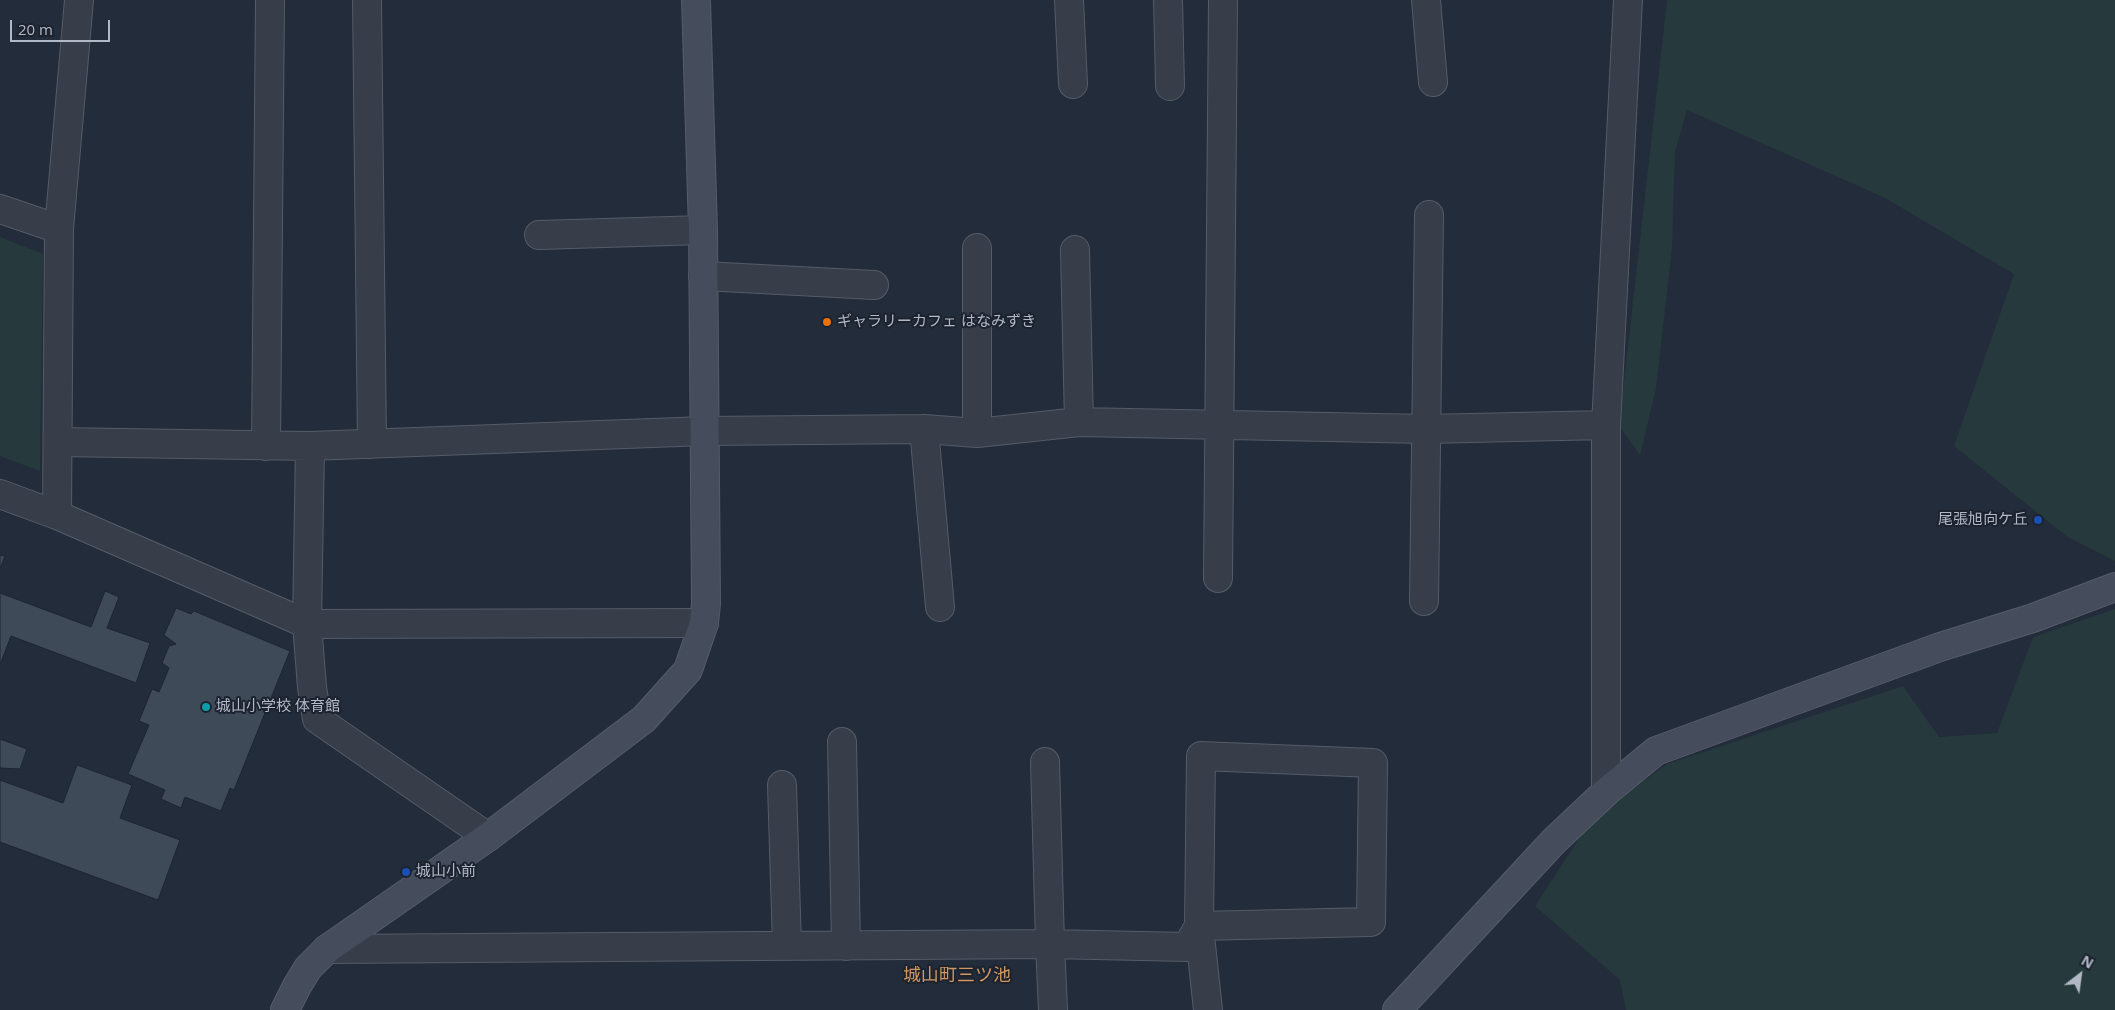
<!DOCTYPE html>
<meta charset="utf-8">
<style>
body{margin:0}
#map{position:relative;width:2115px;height:1010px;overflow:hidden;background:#232c3a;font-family:"Open Sans",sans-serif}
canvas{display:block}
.north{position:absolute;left:2055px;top:950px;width:50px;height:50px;-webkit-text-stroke:4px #1c232f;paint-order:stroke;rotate:30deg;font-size:14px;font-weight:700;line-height:20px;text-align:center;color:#b2b9c6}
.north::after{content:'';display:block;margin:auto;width:18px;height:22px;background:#b2b9c6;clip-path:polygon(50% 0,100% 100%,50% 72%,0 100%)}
.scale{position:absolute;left:10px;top:20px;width:100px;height:22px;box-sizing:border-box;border:2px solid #b2b9c6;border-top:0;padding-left:6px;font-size:15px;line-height:18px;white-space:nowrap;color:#b2b9c6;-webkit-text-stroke:4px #1c232f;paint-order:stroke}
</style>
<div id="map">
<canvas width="2115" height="1010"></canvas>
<div class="north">N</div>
<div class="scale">20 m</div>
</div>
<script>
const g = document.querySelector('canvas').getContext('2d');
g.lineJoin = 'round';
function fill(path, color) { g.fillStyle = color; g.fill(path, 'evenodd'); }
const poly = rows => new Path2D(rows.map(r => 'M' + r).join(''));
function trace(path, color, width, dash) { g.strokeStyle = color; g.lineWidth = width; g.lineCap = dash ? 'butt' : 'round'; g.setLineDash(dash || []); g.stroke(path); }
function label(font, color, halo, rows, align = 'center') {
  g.font = font + ' "Open Sans","Noto Sans JP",sans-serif'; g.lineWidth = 4; g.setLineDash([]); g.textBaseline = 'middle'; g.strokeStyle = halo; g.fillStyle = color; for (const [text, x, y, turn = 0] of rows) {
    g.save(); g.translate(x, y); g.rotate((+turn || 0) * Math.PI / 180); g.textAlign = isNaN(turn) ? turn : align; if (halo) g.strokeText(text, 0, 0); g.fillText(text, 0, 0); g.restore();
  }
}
fill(poly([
 [1667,0,2115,0,2115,561,2066,536,1954,446,2014,274,1883,197,1687,110,1675,152,1672,248,1656,389,1640,455,1619,426],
 [0,237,43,254,40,471,0,456],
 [2115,609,2115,1010,1626,1010,1620,980,1535,906,1590,822,1667,764,1903,686,1939,737,1997,733,2033,637]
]), '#26393c');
const building = poly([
 [0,555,5,556,0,569,0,555],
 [105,591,119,597,107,628,150,643,136,683,11,636,0,665,0,593,91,627,105,591],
 [176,608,191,614,194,611,290,651,234,790,230,788,221,811,185,797,181,808,161,799,165,790,128,774,149,725,139,721,152,689,159,692,169,668,162,663,169,646,176,644,164,635,176,608],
 [0,739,27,749,20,769,0,768,0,739],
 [77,765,132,785,120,818,180,840,158,900,0,842,0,780,63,803,77,765]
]);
fill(building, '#3f4a59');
trace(building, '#1e2531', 1);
const street = poly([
 [367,0,372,444],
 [1069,0,1073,84],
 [1168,0,1170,86],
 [1426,0,1433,82],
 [0,209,59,229],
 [539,235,703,230],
 [1075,250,1079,422],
 [703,276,874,285],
 [1606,425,1628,0],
 [924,429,940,607],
 [977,433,977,248],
 [59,442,310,446],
 [266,446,270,0],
 [0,494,57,515,307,624,704,623],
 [57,515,59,229,79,0],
 [1218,578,1223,0],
 [1424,601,1429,215],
 [842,742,846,946],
 [1045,762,1050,944,1187,947,1199,926,1371,922,1373,763,1201,756,1199,926,1208,1010],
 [782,785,787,946],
 [488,837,317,719,312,687,307,624,310,446,705,431,924,429,977,433,1079,422,1426,429,1606,425,1606,792],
 [327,949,1050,944,1053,1010]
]);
const secondary = poly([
 [285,1010,297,986,308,968,327,949,488,837,644,719,688,670,704,623,706,604,703,230,696,0],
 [1397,1010,1554,841,1606,792,1656,751,1940,647,2033,618,2115,587]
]);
trace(street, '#555c68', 30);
trace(secondary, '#555c68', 30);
trace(street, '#373e4a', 28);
trace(secondary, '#454d5d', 28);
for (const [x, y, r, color] of [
 [827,322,5,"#e8710a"],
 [2038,520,5,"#1a4fb4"],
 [206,707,5,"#0f9aa8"],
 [406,872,5,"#1a4fb4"]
]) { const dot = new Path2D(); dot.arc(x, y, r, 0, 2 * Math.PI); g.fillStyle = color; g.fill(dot); trace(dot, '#1c232f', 2); }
label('15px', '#b2b9c6', '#1c232f', [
 ["ギャラリーカフェ はなみずき",837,322],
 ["尾張旭向ケ丘",2028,520,"right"],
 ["城山小学校 体育館",216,707],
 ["城山小前",416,872]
], 'left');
label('18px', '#d09763', '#1c232f', [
 ["城山町三ツ池",957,976]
]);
</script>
